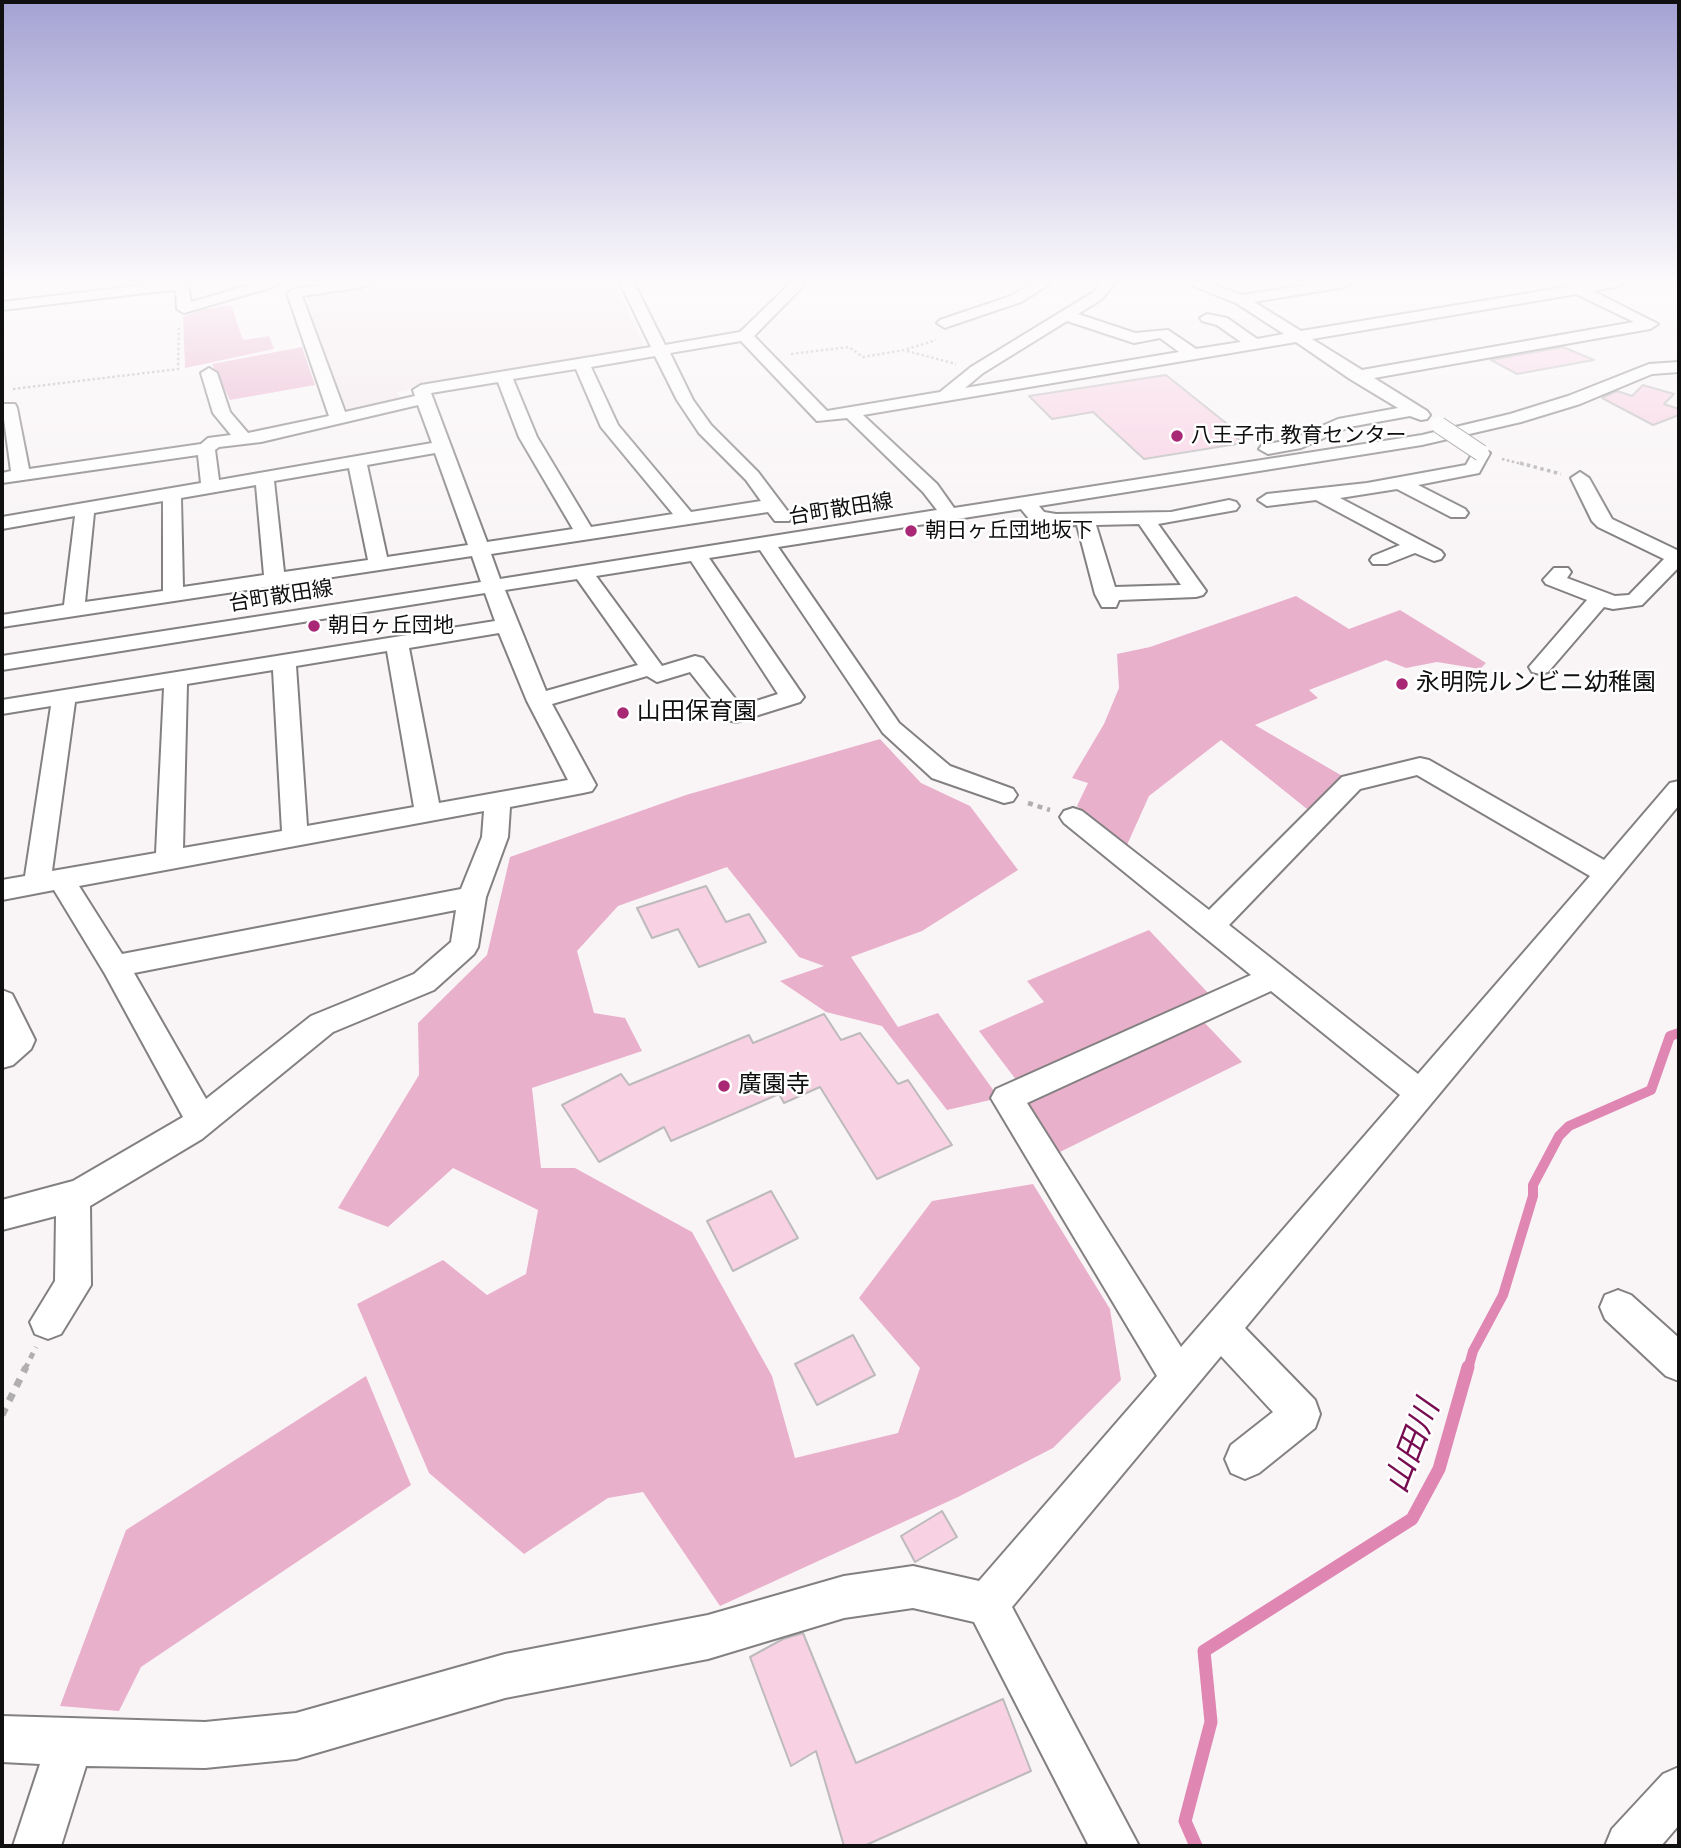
<!DOCTYPE html>
<meta charset="utf-8">
<style>
body{margin:0}
#map{position:relative;width:1681px;height:1848px;overflow:hidden;background:#f9f5f7;font-family:"DM Sans",sans-serif}
canvas{display:block}
.frame{position:absolute;inset:0;border:4px solid #111011;pointer-events:none}
</style>
<div id="map">
<canvas width="1681" height="1848"></canvas>
<div class="frame"></div>
</div>
<script>
const g = document.querySelector('canvas').getContext('2d');
g.lineJoin = 'round';
function fill(path, color) { g.fillStyle = color; g.fill(path, 'evenodd'); }
const poly = rows => new Path2D(rows.map(r => 'M' + r).join(''));
function trace(path, color, width, dash) { g.strokeStyle = color; g.lineWidth = width; g.lineCap = dash ? 'butt' : 'round'; g.setLineDash(dash || []); g.stroke(path); }
function label(font, color, halo, rows, align = 'center') {
  g.font = font + ' "DM Sans","Noto Sans JP",sans-serif'; g.lineWidth = 5; g.setLineDash([]); g.textBaseline = 'middle'; g.strokeStyle = halo; g.fillStyle = color; for (const [text, x, y, turn = 0] of rows) {
    g.save(); g.translate(x, y); g.rotate((+turn || 0) * Math.PI / 180); g.textAlign = isNaN(turn) ? turn : align; if (halo) g.strokeText(text, 0, 0); g.fillText(text, 0, 0); g.restore();
  }
}
fill(poly([
 [379,283,614,283,644,346,640,350,397,392,402,402,347,414,341,412,306,294]
]), '#f2e7ec');
fill(poly([
 [231,305,243,340,269,336,274,349,185,368,183,317,201,310],
 [302,347,315,385,230,400,212,364],
 [1296,596,1349,629,1400,610,1486,663,1480,669,1437,662,1406,668,1386,660,1309,690,1318,698,1255,725,1344,777,1307,809,1221,740,1149,796,1127,845,1077,806,1088,783,1072,778,1104,724,1119,688,1117,654,1150,647],
 [880,739,921,783,970,806,1018,870,922,931,851,957,898,1027,938,1013,999,1098,947,1110,882,1026,826,1012,780,981,824,966,799,957,727,867,618,906,577,951,594,1013,625,1018,642,1051,532,1088,541,1168,575,1168,692,1232,772,1376,795,1458,898,1433,920,1368,859,1298,932,1201,1033,1184,1110,1309,1121,1380,1053,1448,958,1497,720,1606,643,1492,608,1498,524,1554,429,1473,357,1304,443,1260,487,1295,526,1274,538,1210,453,1168,388,1227,338,1208,419,1075,418,1023,487,955,510,857,686,795],
 [1149,930,1210,995,1017,1081,979,1031,1044,1002,1027,981],
 [1202,1020,1242,1062,1060,1152,1023,1104],
 [366,1376,411,1485,141,1667,119,1711,60,1706,126,1530]
]), '#e9b0cb');
trace(poly([
 [1468,1369,1473,1351,1503,1295,1533,1196,1533,1185,1559,1136,1569,1126,1651,1090,1670,1036,1679,1033]
]), '#df86b3', 10);
trace(poly([
 [1196,1846,1185,1821,1211,1722,1204,1651,1412,1519,1439,1469,1468,1367]
]), '#df86b3', 13);
const building = poly([
 [1563,347,1594,360,1517,374,1491,360,1563,347],
 [1166,375,1231,427,1225,428,1243,443,1144,459,1093,412,1052,419,1029,396,1166,375],
 [1643,385,1674,394,1664,404,1679,409,1679,415,1653,425,1602,398,1617,391,1632,396,1643,385],
 [706,886,726,922,749,914,766,942,699,967,678,929,652,938,637,908,706,886],
 [824,1014,841,1040,860,1033,898,1084,908,1080,952,1145,877,1179,820,1087,784,1103,779,1094,671,1141,664,1127,599,1162,562,1105,621,1074,629,1085,749,1035,753,1043,824,1014],
 [771,1191,798,1238,733,1271,707,1221,771,1191],
 [853,1335,875,1375,817,1405,795,1364,853,1335],
 [942,1511,957,1537,915,1562,901,1536,942,1511],
 [803,1633,856,1763,1003,1699,1031,1771,864,1846,844,1846,816,1751,791,1766,750,1657,783,1639,803,1633]
]);
fill(building, '#f8d1e3');
trace(building, '#bdbabb', 2);
const minor = poly([
 [162,283,188,285,191,302,257,283,278,283,276,286,184,313,177,309,176,291,171,290,2,310,2,302,162,283],
 [335,283,370,283,363,287,302,296,345,412,415,396,413,390,421,385,651,347,620,283,634,283,665,345,740,332,791,283,806,283,754,336,827,411,940,392,971,367,1092,293,1101,283,1115,283,1102,299,1078,314,1135,333,1168,330,1196,349,1241,342,1217,325,1202,321,1200,318,1207,314,1227,318,1257,339,1284,334,1236,303,1193,286,1191,283,1210,283,1242,295,1320,283,1351,283,1344,287,1254,302,1301,331,1566,287,1573,283,1621,283,1619,286,1593,291,1658,324,1650,329,1374,378,1427,411,1430,415,1427,419,1421,420,1410,416,1349,427,1301,448,1268,454,1259,449,1262,445,1290,440,1338,419,1398,408,1350,379,1296,342,863,415,937,484,954,508,1422,435,1510,414,1568,396,1649,364,1679,362,1679,372,1652,374,1580,404,1521,422,1422,445,1039,506,1044,512,1056,514,1171,512,1229,500,1236,502,1239,506,1236,510,1158,524,1206,591,1203,595,1196,597,1119,600,1116,607,1102,607,1095,594,1077,525,1056,526,1030,520,1021,509,778,547,899,723,950,766,1013,789,1017,795,1013,801,1004,803,932,778,883,733,760,550,709,558,804,697,800,702,736,722,728,720,690,672,657,682,647,676,552,704,596,785,592,791,583,793,510,807,508,837,486,897,478,947,474,954,434,990,333,1032,202,1139,90,1206,91,1285,61,1334,48,1339,35,1334,30,1322,55,1281,56,1216,2,1230,2,1200,73,1181,183,1117,105,974,54,890,2,900,2,880,25,876,51,706,2,714,2,700,495,621,485,593,2,670,2,656,481,582,472,556,2,627,2,615,64,605,75,516,2,529,2,517,201,483,198,455,2,483,2,473,11,471,2,404,15,404,17,408,29,469,201,444,208,438,231,435,213,413,201,373,209,368,217,373,230,412,248,433,329,416,287,293,294,289,335,283],
 [1576,294,1634,322,1362,370,1312,339,1576,294],
 [1067,321,1134,343,1160,338,1179,352,965,388,983,373,1067,321],
 [741,341,817,421,847,418,923,492,937,510,500,579,491,554,768,512,775,521,789,521,792,517,758,472,711,425,693,400,670,353,741,341],
 [655,356,677,400,699,433,746,480,761,501,691,512,618,425,591,367,655,356],
 [576,369,601,427,673,514,591,527,537,437,513,379,576,369],
 [498,382,519,437,573,529,487,542,431,393,498,382],
 [418,405,432,443,219,480,215,450,219,447,261,442,418,405],
 [435,453,468,545,387,557,367,465,435,453],
 [349,468,368,560,284,572,274,481,349,468],
 [256,485,264,575,183,587,181,498,256,485],
 [163,501,163,591,85,602,94,513,163,501],
 [1139,524,1181,585,1115,587,1096,525,1139,524],
 [691,561,778,694,741,706,703,658,695,656,662,666,596,576,691,561],
 [577,579,638,665,546,691,505,590,577,579],
 [499,633,527,701,568,780,439,803,409,648,499,633],
 [387,651,414,807,307,826,296,666,387,651],
 [273,670,282,831,183,848,187,684,273,670],
 [164,688,156,853,52,871,75,702,164,688],
 [484,811,482,837,461,889,122,954,79,886,484,811],
 [456,910,451,942,414,974,311,1016,206,1099,134,973,456,910],
 [1034,283,1051,283,1021,302,950,326,945,328,937,323,940,320,1011,296,1034,283],
 [1481,448,1490,453,1479,473,1418,485,1465,509,1468,513,1465,517,1451,517,1397,489,1340,498,1441,551,1444,555,1441,559,1434,561,1415,553,1387,564,1373,564,1370,560,1373,556,1400,545,1316,500,1267,506,1258,500,1267,494,1367,483,1466,465,1475,449,1481,448],
 [1580,472,1589,478,1612,519,1679,551,1679,567,1642,605,1613,609,1604,607,1548,672,1540,674,1532,672,1529,667,1587,600,1546,584,1543,580,1554,568,1568,568,1571,572,1567,578,1615,596,1629,595,1664,559,1598,527,1592,521,1571,478,1580,472],
 [1420,758,1429,760,1604,860,1670,783,1679,781,1679,805,1245,1328,1315,1400,1320,1414,1315,1428,1259,1473,1245,1479,1231,1473,1225,1459,1231,1445,1273,1412,1221,1356,1012,1607,1139,1846,1089,1846,974,1622,913,1608,844,1618,708,1659,505,1698,296,1759,205,1768,86,1766,61,1846,13,1846,40,1764,2,1762,2,1716,205,1722,296,1713,505,1654,708,1615,844,1576,913,1566,979,1581,1157,1376,991,1098,996,1089,1251,975,1064,823,1060,817,1064,811,1073,808,1082,811,1209,910,1342,777,1420,758],
 [1417,775,1590,876,1418,1074,1229,925,1360,789,1417,775],
 [1271,991,1400,1095,1181,1347,1027,1103,1271,991],
 [2,990,12,994,35,1040,31,1049,13,1065,2,1068,2,990],
 [1618,1290,1631,1295,1679,1338,1679,1381,1666,1376,1605,1319,1600,1307,1605,1295,1618,1290],
 [1679,1767,1679,1825,1661,1846,1605,1846,1612,1829,1663,1774,1679,1767]
]);
trace(minor, '#838081', 4);
trace(poly([
 [907,351,956,364],
 [791,354,849,347,863,357,904,350,936,340],
 [13,389,178,369,179,325],
 [1502,459,1526,465]
]), '#b1aeb0', 2.5, [2.5, 2.5]);
trace(poly([
 [1520,463,1561,474]
]), '#b1aeb0', 3.5, [3.5, 3.5]);
trace(poly([
 [1028,803,1050,810]
]), '#b1aeb0', 4.5, [5, 5]);
trace(poly([
 [25,1369,36,1347]
]), '#b1aeb0', 5, [6, 6]);
trace(poly([
 [2,1415,26,1367]
]), '#b1aeb0', 7, [8, 8]);
fill(minor, '#fff');
const minorBridge = poly([
 [1439,425,1481,453]
]);
trace(minorBridge, '#838081', 18, []);
trace(minorBridge, '#fff', 16);
const sky = g.createLinearGradient(0, 0, 0, 541);
sky.addColorStop(0, '#a4a2d3');
sky.addColorStop(0.52, '#fcfafb');
sky.addColorStop(1, '#fcfafb00');
g.fillStyle = sky;
g.fillRect(0, 0, 1681, 541);
for (const [x, y, r, color] of [
 [1177,436,7,"#a92876"],
 [911,531,7,"#a92876"],
 [314,626,7,"#a92876"],
 [1402,684,7,"#a92876"],
 [623,713,7,"#a92876"],
 [724,1086,7,"#a92876"]
]) { const dot = new Path2D(); dot.arc(x, y, r, 0, 2 * Math.PI); g.fillStyle = color; g.fill(dot); trace(dot, '#fff', 2.5); }
label('21px', '#111011', '#fff', [
 ["八王子市 教育センター",1191,436],
 ["朝日ヶ丘団地坂下",925,531],
 ["朝日ヶ丘団地",328,626]
], 'left');
label('21px', '#111011', '#fff', [
 ["台町散田線",841,510,-9],
 ["台町散田線",281,597,-9]
]);
label('24px', '#111011', '#fff', [
 ["永明院ルンビニ幼稚園",1416,684],
 ["山田保育園",637,713],
 ["廣園寺",738,1086]
], 'left');
label('italic 32px', '#780c50', '#fff', [
 ["山田川",1414,1447,-69]
]);
</script>
